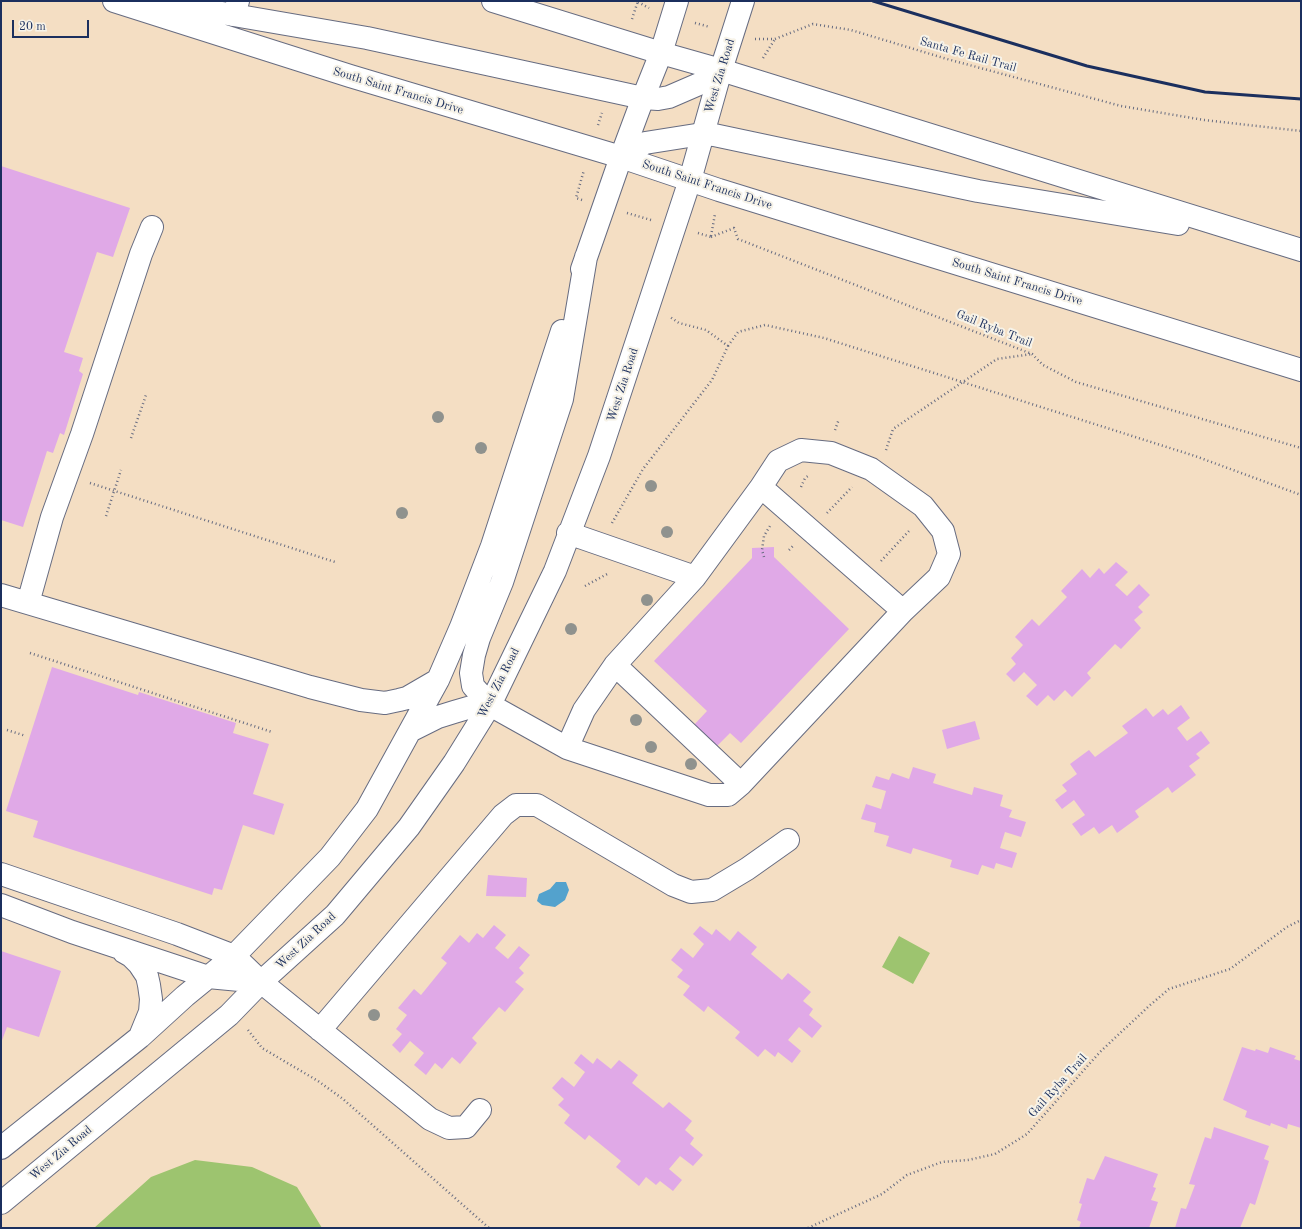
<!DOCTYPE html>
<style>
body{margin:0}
#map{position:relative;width:1302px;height:1229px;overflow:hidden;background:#f4dec3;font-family:"Old Standard TT",serif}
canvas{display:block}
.frame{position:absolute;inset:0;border:2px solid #1b2f5e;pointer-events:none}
.scale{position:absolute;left:12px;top:20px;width:77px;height:18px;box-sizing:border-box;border:2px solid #1b2f5e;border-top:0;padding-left:5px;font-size:12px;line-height:14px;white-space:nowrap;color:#1b2f5e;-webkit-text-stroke:3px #f7f3e8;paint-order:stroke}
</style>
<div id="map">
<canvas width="1302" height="1229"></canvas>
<div class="frame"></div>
<div class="scale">20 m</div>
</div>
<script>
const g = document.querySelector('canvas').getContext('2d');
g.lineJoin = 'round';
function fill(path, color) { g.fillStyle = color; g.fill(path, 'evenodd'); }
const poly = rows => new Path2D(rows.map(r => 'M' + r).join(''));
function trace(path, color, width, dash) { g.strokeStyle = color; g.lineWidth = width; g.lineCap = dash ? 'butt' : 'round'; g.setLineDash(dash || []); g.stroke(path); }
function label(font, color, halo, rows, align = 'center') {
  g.font = font + ' "Old Standard TT",serif'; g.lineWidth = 4; g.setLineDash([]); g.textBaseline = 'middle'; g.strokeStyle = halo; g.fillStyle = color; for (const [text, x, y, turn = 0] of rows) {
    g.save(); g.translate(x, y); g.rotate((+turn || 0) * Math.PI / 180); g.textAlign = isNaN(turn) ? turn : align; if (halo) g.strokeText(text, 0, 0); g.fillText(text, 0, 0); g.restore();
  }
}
fill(poly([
 [899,936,930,953,913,984,882,967],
 [195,1160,252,1167,297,1187,322,1228,94,1228,151,1177]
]), '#9dc46f');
fill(poly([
 [556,882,566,882,569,890,565,900,555,907,542,905,537,901,539,894,550,889]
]), '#53a2cd');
fill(poly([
 [1,166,130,208,113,257,97,252,64,352,83,358,79,371,83,374,64,435,60,433,53,453,47,451,23,527,1,520],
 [774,547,774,557,849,629,741,743,730,733,716,747,693,726,707,711,654,661,752,558,752,548],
 [1116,562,1128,572,1115,585,1127,596,1139,584,1150,595,1138,607,1143,612,1134,620,1141,628,1121,649,1115,644,1087,673,1091,678,1072,697,1065,690,1054,701,1048,695,1037,706,1026,696,1037,685,1024,672,1014,682,1006,674,1016,664,1011,658,1023,645,1015,637,1032,619,1039,626,1067,597,1061,591,1082,569,1090,578,1099,568,1104,574],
 [52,667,138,695,139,692,236,723,233,733,269,744,253,794,284,804,274,835,243,825,222,890,214,888,212,895,33,837,38,821,6,811],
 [1181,705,1190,718,1177,728,1187,741,1201,731,1210,743,1196,754,1200,758,1189,766,1196,775,1172,793,1168,787,1135,811,1139,817,1117,833,1112,825,1099,834,1094,827,1081,836,1072,824,1085,815,1074,800,1062,809,1055,800,1067,791,1062,785,1077,774,1070,764,1089,750,1095,757,1128,733,1122,726,1146,708,1153,717,1163,709,1168,715],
 [975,721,980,739,947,749,942,730],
 [913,767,936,774,933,783,972,795,974,787,1003,795,1000,806,1012,810,1009,817,1026,822,1021,837,1005,832,1000,848,1017,853,1012,868,996,863,994,869,982,865,978,875,950,867,952,860,913,848,911,854,886,846,889,836,874,832,876,823,861,819,866,804,881,809,886,791,872,787,876,776,889,780,892,773,909,779],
 [488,875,527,878,526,897,486,896],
 [494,925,506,935,495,948,508,959,519,946,530,955,519,968,524,973,515,982,524,989,505,1012,499,1007,472,1038,477,1043,460,1064,452,1057,442,1069,435,1063,426,1075,414,1065,424,1053,410,1041,400,1053,392,1045,402,1034,396,1029,407,1015,398,1008,414,989,421,995,447,963,441,958,460,935,469,943,477,933,483,938],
 [700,926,712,935,716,929,730,941,738,931,757,947,751,954,782,980,788,973,811,992,803,1001,813,1009,809,1015,822,1026,812,1038,799,1027,788,1040,801,1051,792,1063,778,1052,775,1057,765,1049,758,1057,735,1038,740,1032,708,1006,704,1012,683,995,690,986,677,977,683,970,671,960,681,948,693,958,704,944,693,934],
 [1,951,61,971,39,1037,7,1027,1,1043],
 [1242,1047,1255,1051,1256,1049,1268,1053,1270,1047,1296,1056,1294,1059,1301,1061,1301,1128,1288,1124,1287,1129,1271,1123,1270,1126,1245,1117,1247,1111,1223,1100],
 [581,1054,593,1064,597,1058,611,1069,619,1060,638,1075,632,1083,663,1108,669,1102,692,1121,685,1130,694,1138,690,1144,703,1155,693,1166,680,1156,669,1169,682,1180,673,1191,660,1181,656,1185,646,1177,639,1186,616,1167,621,1161,589,1135,585,1140,564,1123,570,1115,558,1105,564,1099,552,1088,562,1077,574,1087,585,1072,574,1063],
 [1214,1127,1269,1146,1264,1159,1269,1161,1255,1205,1250,1203,1240,1228,1175,1228,1181,1208,1186,1209,1195,1185,1189,1184,1205,1137,1211,1139],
 [1105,1156,1158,1174,1153,1187,1156,1188,1151,1200,1158,1202,1149,1228,1079,1228,1081,1222,1077,1220,1082,1204,1079,1203,1087,1178,1094,1180]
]), '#e0a9e7');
const minor = poly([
 [234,15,238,1],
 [582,269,621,157],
 [761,487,903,611],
 [568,533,695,577],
 [1,595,310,687,361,700,385,703,399,700,407,698,438,680],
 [28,603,52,517,82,434,141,254,152,227],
 [615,665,741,784],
 [410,731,438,717,454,712,471,707,490,705],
 [567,748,709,795,728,795,741,784,903,611,939,577,949,554,943,531,923,506,871,469,831,453,801,450,778,461,761,487,695,577,615,665,584,710,567,748,490,705,473,686,471,673,474,655,479,638,502,582,562,399,586,257],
 [1,874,177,934,234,956,261,982,430,1119,449,1128,466,1127,480,1110],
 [1,905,72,932,208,977,261,982],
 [124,952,131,956,139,964,147,976,149,985,151,999,150,1012,141,1034],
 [320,1030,503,815,516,805,537,805,673,885,691,892,712,890,747,869,788,840],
 [1,1148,140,1037,185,996,234,956,330,857,367,809,438,680,461,627,492,546,562,331],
 [1,1203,229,1015,261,982,335,915,409,827,454,763,490,705,555,571,599,456,690,180]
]);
const major = poly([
 [621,157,643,98,661,53,677,1],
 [690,180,721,70,743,1]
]);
const highway = poly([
 [114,1,350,76,621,157,719,190,1301,370],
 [152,1,367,38,643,98,658,99,669,97,706,81,721,70],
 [493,1,661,53,721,70,1301,250],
 [621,157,628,152,645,143,702,134,714,135,978,191,1178,224]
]);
trace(minor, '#676c81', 24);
trace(major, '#676c81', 24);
trace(highway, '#676c81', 24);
trace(poly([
 [638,2,649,8],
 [632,19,638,1],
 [695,23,710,27],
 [755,39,775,39,813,24,851,30,947,59,1121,106,1204,120,1301,131],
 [763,58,775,39],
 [598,125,602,113],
 [582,200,576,198,584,170],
 [627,213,651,220],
 [698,233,711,237],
 [711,236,715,214],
 [711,237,734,228,738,239,1032,354,1043,365,1076,382,1301,448],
 [728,346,738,332,765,325,824,338,1195,456,1301,495],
 [835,430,839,419],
 [131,438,146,395],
 [886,450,893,429,997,359,1032,354],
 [90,483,335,562],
 [801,487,805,478,808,476],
 [827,513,852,487],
 [106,516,121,470],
 [612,523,643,469,712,380,728,346,706,330,679,323,670,317],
 [789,550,793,546],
 [764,557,762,550,764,536,770,526],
 [881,561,909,531],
 [585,586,609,573],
 [30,653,272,732],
 [7,730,26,736],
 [248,1030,262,1048,318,1081,343,1099,489,1228],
 [808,1228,882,1194,907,1175,942,1162,968,1160,995,1154,1027,1134,1100,1052,1149,1006,1169,989,1230,969,1287,927,1301,920]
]), '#676c81', 2.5, [1, 3]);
trace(minor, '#fff', 22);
trace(major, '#fff', 22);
trace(highway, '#fff', 22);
trace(poly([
 [873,1,1087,66,1205,92,1301,99]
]), '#1b2f5e', 3);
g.fillStyle = '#8f928e';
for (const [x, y] of [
 [438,417],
 [481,448],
 [651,486],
 [402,513],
 [667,532],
 [647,600],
 [571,629],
 [636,720],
 [651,747],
 [691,764],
 [374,1015]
]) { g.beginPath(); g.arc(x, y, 6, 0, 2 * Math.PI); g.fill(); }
label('12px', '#1b2f5e', '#f7f3e8', [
 ["Santa Fe Rail Trail",968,55,16],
 ["West Zia Road",720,76,-73],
 ["South Saint Francis Drive",398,91,17],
 ["South Saint Francis Drive",707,185,18],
 ["South Saint Francis Drive",1017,282,17],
 ["Gail Ryba Trail",994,329,22],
 ["West Zia Road",623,385,-72],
 ["West Zia Road",499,683,-63],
 ["West Zia Road",306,941,-43],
 ["Gail Ryba Trail",1058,1086,-48],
 ["West Zia Road",61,1153,-40]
]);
</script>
